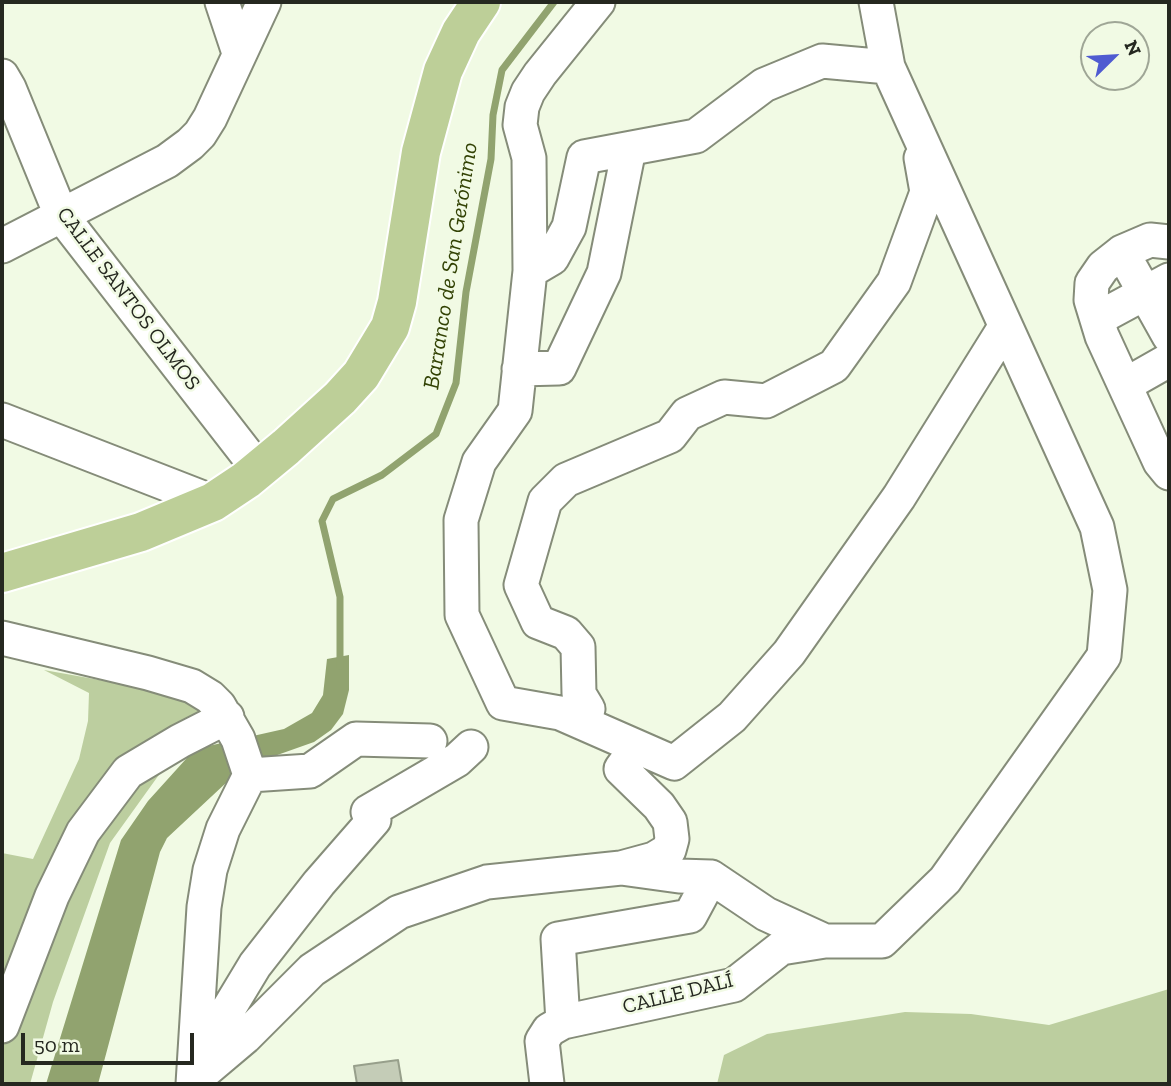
<!DOCTYPE html>
<meta charset="utf-8">
<style>
body{margin:0}
#map{position:relative;width:1171px;height:1086px;overflow:hidden;background:#f1fae4;font-family:"Zilla Slab",serif}
canvas{display:block}
.frame{position:absolute;inset:0;border:4px solid #252820;pointer-events:none}
.north{position:absolute;left:1080px;top:21px;width:70px;height:70px;box-sizing:border-box;background:#f1fae4;border:2px solid #9fa696;border-radius:50%;rotate:66deg;font-size:19px;font-weight:700;line-height:28px;text-align:center;color:#252820}
.north::after{content:'';display:block;margin:auto;width:24px;height:32px;background:#4f5bd1;clip-path:polygon(50% 0,100% 100%,50% 72%,0 100%)}
.scale{position:absolute;left:21px;top:1033px;width:173px;height:32px;box-sizing:border-box;border:4px solid #252820;border-top:0;padding-left:9px;font-size:21px;line-height:24px;white-space:nowrap;color:#252820;-webkit-text-stroke:5px #f1fae4;paint-order:stroke}
</style>
<div id="map">
<canvas width="1171" height="1086"></canvas>
<div class="frame"></div>
<div class="north">N</div>
<div class="scale">50 m</div>
</div>
<script>
const g = document.querySelector('canvas').getContext('2d');
g.lineJoin = 'round';
function fill(path, color) { g.fillStyle = color; g.fill(path, 'evenodd'); }
const poly = rows => new Path2D(rows.map(r => 'M' + r).join(''));
function trace(path, color, width, dash) { g.strokeStyle = color; g.lineWidth = width; g.lineCap = dash ? 'butt' : 'round'; g.setLineDash(dash || []); g.stroke(path); }
function label(font, color, halo, rows, align = 'center') {
  g.font = font + ' "Zilla Slab",serif'; g.lineWidth = 5; g.setLineDash([]); g.textBaseline = 'middle'; g.strokeStyle = halo; g.fillStyle = color; for (const [text, x, y, turn = 0] of rows) {
    g.save(); g.translate(x, y); g.rotate((+turn || 0) * Math.PI / 180); g.textAlign = isNaN(turn) ? turn : align; if (halo) g.strokeText(text, 0, 0); g.fillText(text, 0, 0); g.restore();
  }
}
fill(poly([
 [44,670,161,691,195,704,211,719,166,765,110,843,53,1002,30,1084,2,1084,2,853,33,859,79,759,88,721,89,693],
 [1169,989,1169,1084,717,1084,724,1055,767,1034,905,1012,971,1014,1049,1025]
]), '#bcce9f');
fill(poly([
 [349,655,349,690,343,714,331,730,314,742,266,759,227,782,167,838,160,852,98,1084,46,1084,121,840,148,801,195,749,284,729,312,713,323,695,327,659]
]), '#91a36f');
trace(poly([
 [340,666,340,597,322,521,333,499,382,475,436,434,456,383,466,292,491,159,493,115,502,70,554,2]
]), '#91a36f', 7);
const building = poly([
 [398,1060,402,1084,357,1084,354,1066,398,1060]
]);
fill(building, '#c4ccb7');
trace(building, '#979f8b', 2);
const minor = poly([
 [222,2,239,53],
 [598,2,540,74,528,92,522,107,520,125,529,158,530,271,515,411,479,462,461,520,462,615,503,703,560,713,674,763,732,717,789,653,899,497,1005,327],
 [2,76,9,88,61,215,259,470],
 [1169,242,1150,240,1122,252,1103,267,1092,283,1091,300,1102,336,1160,462,1169,473],
 [2,246,167,161,190,144,200,134,210,118,264,2],
 [1122,252,1169,336],
 [530,271,552,258,569,227,584,157,696,136,764,85,822,61,888,67],
 [1097,319,1169,280],
 [519,369,559,368,604,273,629,149],
 [1125,385,1169,360],
 [2,420,213,502],
 [2,638,148,673,192,686,210,697,219,706,238,739,250,775,223,829,210,870,204,907,193,1084],
 [584,723,588,709,579,694,578,647,566,633,538,622,521,585,545,501,566,480,670,436,687,414,724,397,766,401,834,366,894,282,927,192,921,158],
 [250,775,310,771,356,739,430,741],
 [621,868,679,876,711,877,766,914,825,941,882,941,945,880,1104,656,1110,590,1097,527,888,67,876,2],
 [563,1022,558,939,690,916,711,877],
 [2,1026,52,896,83,832,128,772,180,741,227,717],
 [195,1052,214,1033,255,965,319,883,374,820,368,812,457,760,471,747],
 [194,1080,245,1037,312,970,399,912,487,882,621,868,654,859,669,850,672,839,670,822,659,806,621,769,637,747],
 [547,1084,542,1041,549,1030,563,1022,734,985,781,948,825,941]
]);
const major = poly([
 [2,573,141,532,213,502,246,480,286,447,340,398,361,375,390,327,397,302,421,152,443,71,461,32,481,2]
]);
trace(minor, '#858c79', 37);
trace(major, '#fff', 42);
trace(minor, '#fff', 33);
trace(major, '#bdcf98', 38);
label('21px', '#252820', '#f1fae4', [
 ["CALLE SANTOS OLMOS",128,299,53],
 ["CALLE DALÍ",678,994,-14]
]);
label('italic 23px', '#324204', '#f1fae4', [
 ["Barranco de San Gerónimo",451,266,-81]
]);
</script>
